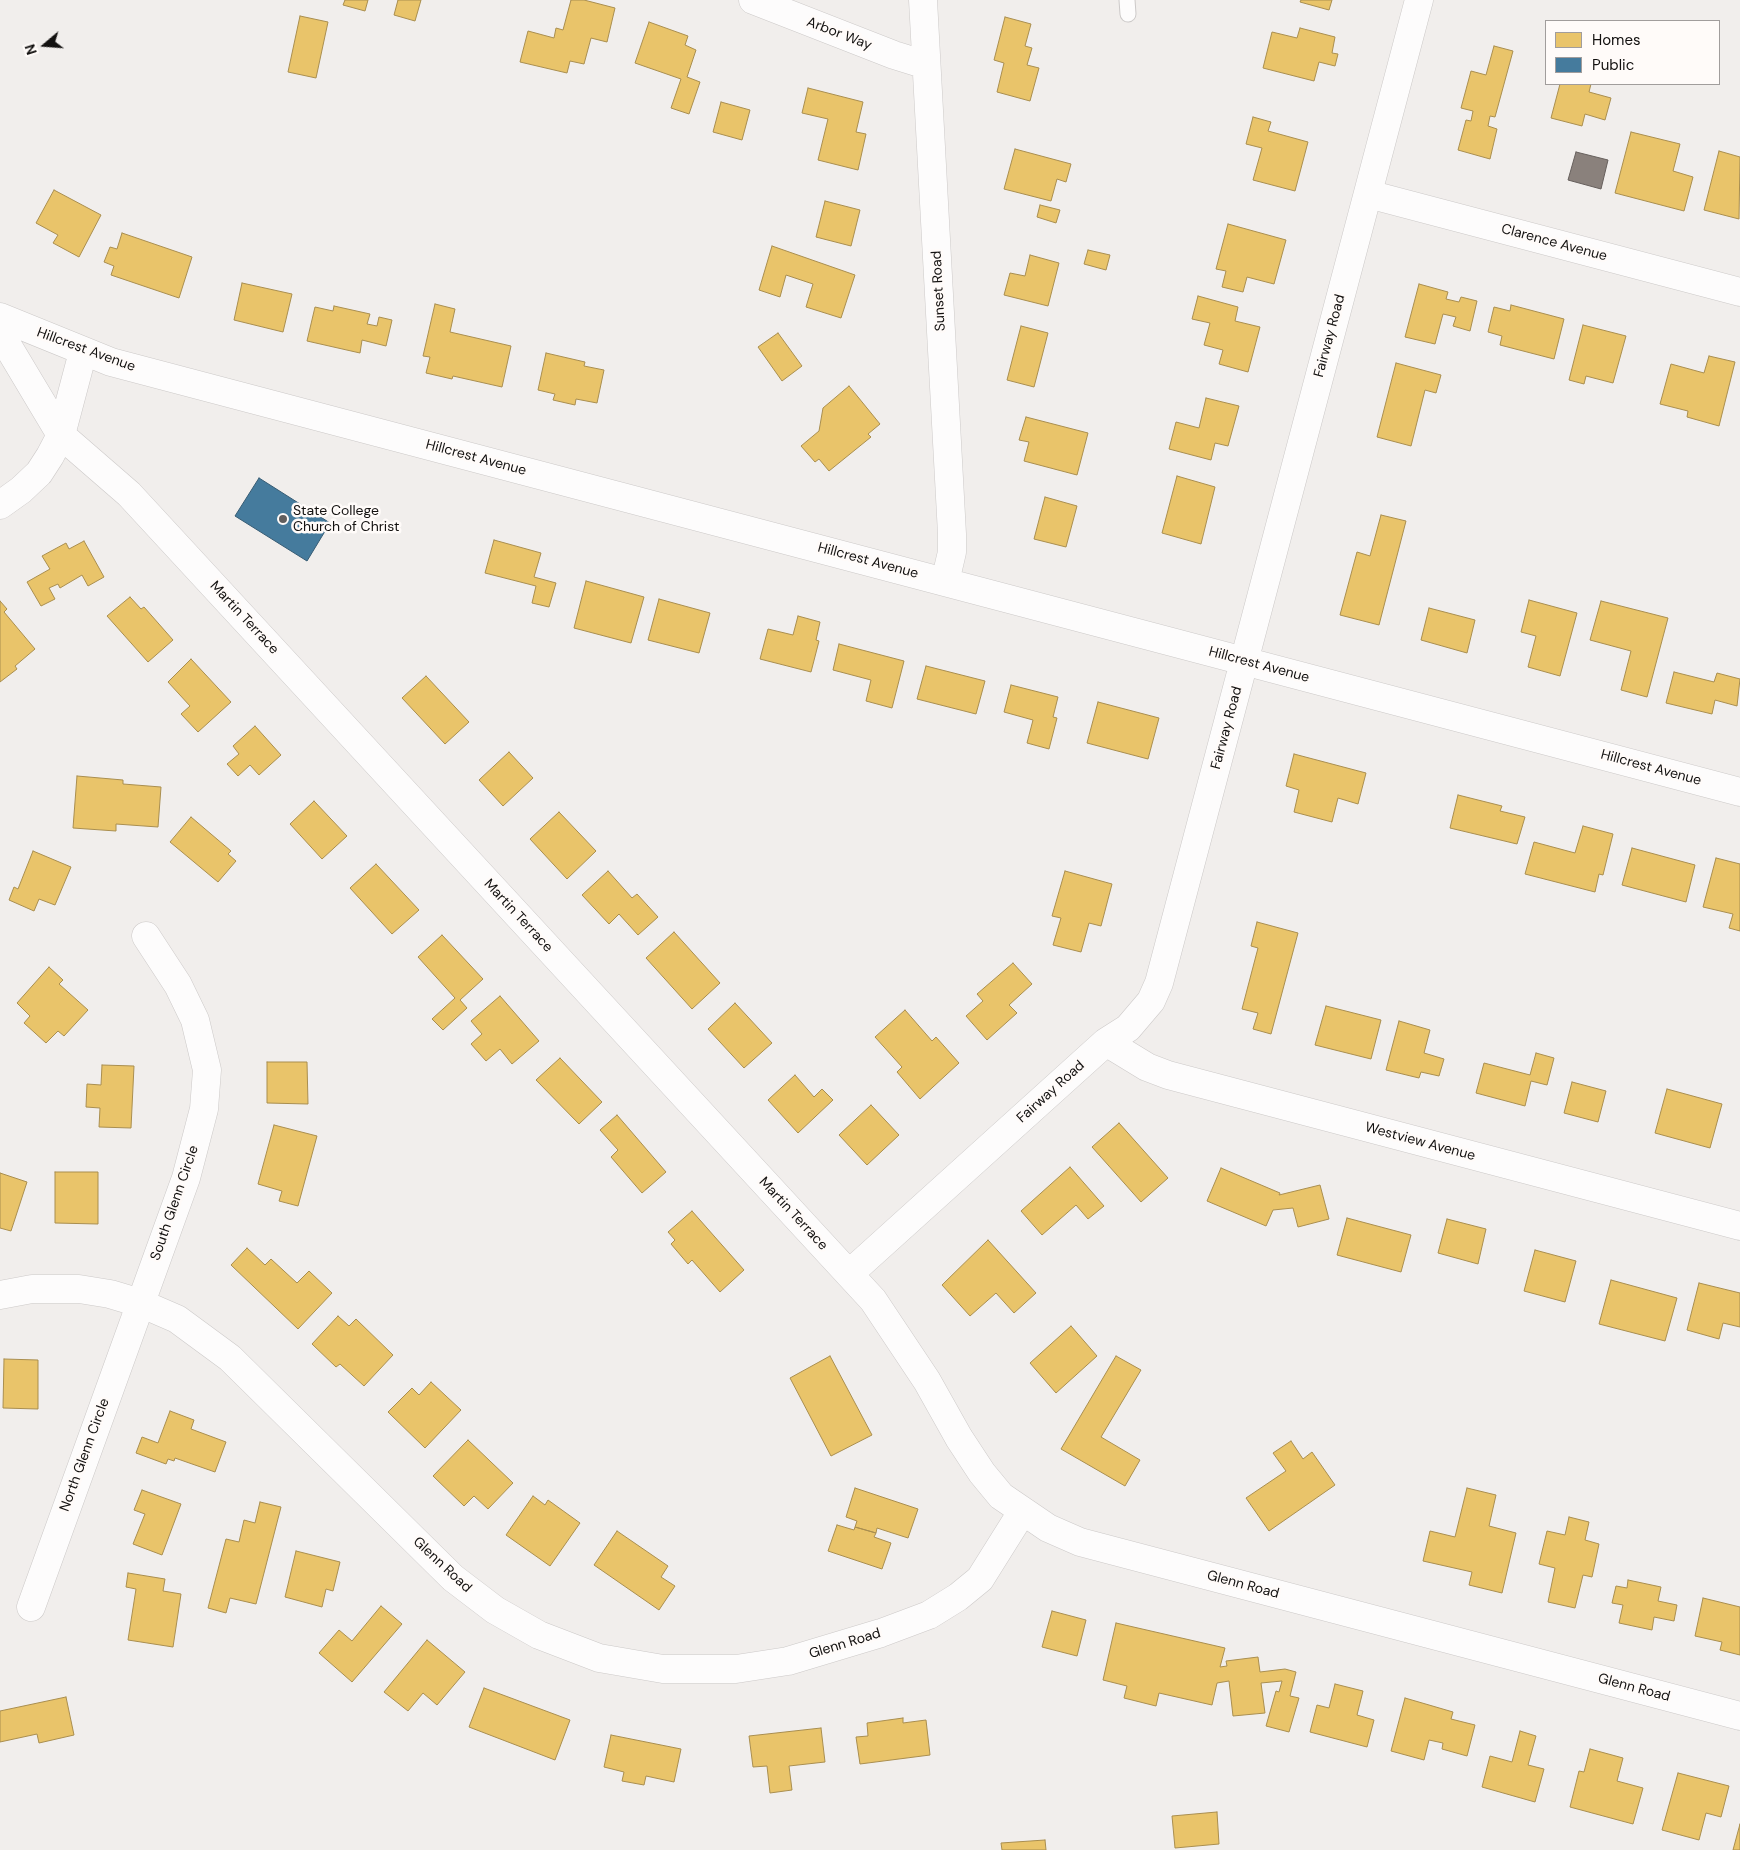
<!DOCTYPE html>
<style>
body{margin:0}
#map{position:relative;width:1740px;height:1850px;overflow:hidden;background:#f1eeec;font-family:"DM Sans",sans-serif}
canvas{display:block}
.legend{position:absolute;left:1545px;top:20px;width:175px;height:65px;box-sizing:border-box;background:#fffbf9;border:1px solid #a19d9c;margin:0;padding:6px 9px;list-style:none;font-size:15px;color:#131110}
.legend li{display:flex;align-items:center;gap:10px;height:25px}
.legend b{width:25px;border:1px solid #a19d9c}
.north{position:absolute;left:20px;top:20px;width:50px;height:50px;-webkit-text-stroke:4px #fffbf9;paint-order:stroke;rotate:252deg;font-size:14px;font-weight:700;line-height:20px;text-align:center;color:#131110}
.north::after{content:'';display:block;margin:auto;width:18px;height:22px;background:#131110;clip-path:polygon(50% 0,100% 100%,50% 72%,0 100%)}
</style>
<div id="map">
<canvas width="1740" height="1850"></canvas>
<ul class="legend">
<li><b style="height:14px;background:#e9c46a"></b>Homes</li>
<li><b style="height:14px;background:#457b9d"></b>Public</li>
</ul>
<div class="north">N</div>
</div>
<script>
const g = document.querySelector('canvas').getContext('2d');
g.lineJoin = 'round';
function fill(path, color) { g.fillStyle = color; g.fill(path, 'evenodd'); }
const poly = rows => new Path2D(rows.map(r => 'M' + r).join(''));
function trace(path, color, width, dash) { g.strokeStyle = color; g.lineWidth = width; g.lineCap = dash ? 'butt' : 'round'; g.setLineDash(dash || []); g.stroke(path); }
function label(font, color, halo, rows, align = 'center') {
  g.font = font + ' "DM Sans",sans-serif'; g.lineWidth = 5; g.setLineDash([]); g.textBaseline = 'middle'; g.strokeStyle = halo; g.fillStyle = color; for (const [text, x, y, turn = 0] of rows) {
    g.save(); g.translate(x, y); g.rotate((+turn || 0) * Math.PI / 180); g.textAlign = isNaN(turn) ? turn : align; if (halo) g.strokeText(text, 0, 0); g.fillText(text, 0, 0); g.restore();
  }
}
const homes = poly([
 [345,0,368,0,365,11,343,5,345,0],
 [398,0,421,0,415,21,394,15,398,0],
 [571,0,584,0,615,8,607,42,591,38,584,64,570,61,567,73,520,62,528,31,554,38,556,28,563,30,571,0],
 [1301,0,1332,0,1329,10,1300,2,1301,0],
 [300,16,328,22,316,78,288,72,300,16],
 [1005,17,1031,24,1025,46,1032,48,1027,65,1039,68,1030,101,997,92,1004,63,994,60,1005,17],
 [649,22,688,36,685,45,696,50,687,77,700,82,689,114,671,108,681,79,635,63,649,22],
 [1300,28,1335,37,1332,53,1338,54,1335,66,1319,62,1314,81,1263,68,1272,32,1297,38,1300,28],
 [1494,46,1513,51,1495,117,1490,116,1488,126,1497,129,1490,159,1458,150,1466,120,1471,121,1473,111,1461,108,1471,71,1486,75,1494,46],
 [1560,84,1591,84,1589,92,1611,98,1605,120,1585,114,1582,126,1551,118,1560,84],
 [808,88,863,102,856,132,866,134,858,170,818,160,828,119,802,113,808,88],
 [721,102,750,110,742,140,713,132,721,102],
 [1253,117,1271,122,1268,131,1308,142,1295,191,1253,180,1262,148,1246,144,1253,117],
 [1631,132,1680,144,1673,171,1693,177,1684,211,1615,193,1631,132],
 [1015,149,1071,164,1066,182,1057,179,1051,201,1004,189,1015,149],
 [1719,151,1740,157,1739,219,1704,210,1719,151],
 [54,190,101,215,79,257,53,243,58,235,36,223,54,190],
 [825,201,860,210,851,246,816,237,825,201],
 [1040,205,1060,210,1056,223,1037,217,1040,205],
 [1228,224,1286,240,1274,284,1247,277,1243,292,1222,287,1226,271,1216,269,1228,224],
 [122,233,192,257,179,298,111,275,114,266,104,262,110,247,117,249,122,233],
 [772,246,855,275,841,318,806,307,813,284,786,275,780,297,759,290,772,246],
 [1088,250,1110,255,1106,270,1084,264,1088,250],
 [1030,255,1059,263,1048,306,1004,295,1010,273,1025,276,1030,255],
 [242,283,292,294,283,332,234,320,242,283],
 [1419,284,1448,292,1446,299,1459,302,1461,297,1477,301,1470,331,1453,326,1456,317,1443,314,1435,344,1405,337,1419,284],
 [1198,296,1238,307,1235,321,1260,327,1248,372,1219,364,1223,350,1204,345,1210,323,1192,319,1198,296],
 [435,304,455,309,450,332,511,346,502,387,453,376,452,379,426,373,430,357,423,356,435,304],
 [1511,305,1564,319,1554,359,1500,345,1502,336,1488,332,1494,307,1510,311,1511,305],
 [334,306,370,314,367,324,377,326,379,317,392,320,386,346,362,340,360,353,307,341,315,307,333,311,334,306],
 [1583,325,1626,336,1613,383,1586,376,1584,384,1569,380,1583,325],
 [1021,326,1048,333,1034,387,1007,380,1021,326],
 [778,333,802,366,782,381,758,347,778,333],
 [546,353,585,362,584,366,604,370,597,403,576,399,575,405,553,400,555,394,538,390,546,353],
 [1709,356,1735,362,1719,426,1687,417,1688,411,1660,404,1671,364,1704,373,1709,356],
 [1396,363,1441,375,1436,393,1425,390,1411,446,1377,437,1396,363],
 [849,386,880,424,868,434,871,437,829,471,819,459,815,462,801,446,819,431,823,408,849,386],
 [1206,398,1239,406,1228,446,1215,443,1211,460,1169,449,1176,422,1199,428,1206,398],
 [1026,417,1088,433,1077,475,1024,461,1029,442,1019,440,1026,417],
 [1177,476,1215,487,1201,544,1162,533,1177,476],
 [1045,497,1077,506,1066,547,1034,539,1045,497],
 [1381,515,1406,521,1379,625,1340,615,1357,552,1370,556,1381,515],
 [494,540,541,553,534,577,556,583,549,607,532,603,536,586,485,573,494,540],
 [84,541,104,577,88,586,82,575,60,588,58,584,49,588,55,599,41,606,27,582,50,569,42,556,66,543,69,549,84,541],
 [586,581,644,597,631,643,574,628,586,581],
 [130,597,141,609,144,607,173,640,148,662,107,616,130,597],
 [659,599,710,613,699,653,648,640,659,599],
 [1529,600,1577,613,1560,676,1528,667,1536,636,1521,632,1529,600],
 [0,601,7,609,4,612,35,649,15,666,17,669,0,682,0,601],
 [1601,601,1668,618,1647,697,1621,690,1631,651,1590,640,1601,601],
 [1429,608,1475,620,1467,653,1421,640,1429,608],
 [798,616,820,622,816,640,819,641,811,672,760,659,768,629,793,635,798,616],
 [839,644,904,661,892,708,866,701,871,680,833,670,839,644],
 [191,659,231,702,198,732,181,714,190,706,168,682,191,659],
 [926,666,985,681,976,714,917,699,926,666],
 [1674,672,1714,682,1717,673,1740,679,1737,706,1715,700,1712,714,1666,703,1674,672],
 [426,676,469,722,445,744,402,698,426,676],
 [1011,685,1058,697,1053,717,1057,718,1049,749,1027,743,1033,720,1004,712,1011,685],
 [1098,702,1159,718,1148,759,1087,743,1098,702],
 [255,726,281,755,259,775,250,765,238,776,227,764,239,754,233,746,255,726],
 [509,752,533,778,503,806,479,780,509,752],
 [1294,754,1366,773,1358,804,1338,798,1332,822,1294,812,1299,790,1286,786,1294,754],
 [77,776,123,780,123,784,161,787,158,827,116,824,116,831,73,828,77,776],
 [1458,795,1502,806,1500,811,1525,817,1517,844,1450,828,1458,795],
 [314,801,347,836,322,859,290,824,314,801],
 [559,812,596,851,567,879,530,839,559,812],
 [191,817,231,851,228,854,236,861,218,882,170,842,191,817],
 [1583,826,1613,834,1603,875,1599,874,1595,892,1525,874,1534,842,1575,853,1583,826],
 [1632,848,1695,865,1686,902,1622,885,1632,848],
 [33,851,71,867,55,905,39,899,34,911,9,900,14,887,18,889,33,851],
 [1716,858,1740,864,1740,931,1729,928,1733,914,1703,907,1716,858],
 [376,864,419,910,392,934,350,888,376,864],
 [608,871,632,898,637,894,658,917,638,935,619,914,609,924,582,895,608,871],
 [1065,871,1112,884,1101,926,1089,923,1081,952,1053,945,1061,918,1052,916,1065,871],
 [1257,922,1298,933,1271,1034,1253,1029,1258,1013,1242,1009,1258,948,1251,946,1257,922],
 [674,932,720,983,692,1009,646,958,674,932],
 [442,935,483,979,460,1000,467,1008,443,1030,432,1019,455,998,418,957,442,935],
 [1013,963,1032,984,1009,1005,1017,1013,987,1040,966,1016,983,1001,977,994,1013,963],
 [49,967,63,980,59,984,88,1010,64,1036,58,1031,46,1043,24,1023,30,1016,17,1003,49,967],
 [500,996,539,1041,512,1064,500,1049,486,1061,471,1044,482,1034,471,1021,500,996],
 [735,1003,772,1043,744,1068,708,1029,735,1003],
 [1326,1006,1381,1020,1371,1059,1315,1045,1326,1006],
 [905,1010,932,1041,936,1037,959,1063,920,1099,897,1072,902,1067,875,1037,905,1010],
 [1399,1021,1430,1030,1424,1053,1444,1059,1439,1076,1421,1072,1419,1078,1386,1070,1399,1021],
 [1536,1053,1554,1058,1547,1085,1531,1081,1525,1106,1476,1093,1484,1063,1530,1075,1536,1053],
 [560,1058,602,1102,579,1124,536,1080,560,1058],
 [267,1062,307,1062,308,1104,267,1103,267,1062],
 [102,1065,134,1066,131,1128,99,1127,100,1108,86,1107,87,1084,101,1085,102,1065],
 [795,1075,814,1097,822,1089,833,1100,798,1133,768,1100,795,1075],
 [1572,1082,1606,1091,1598,1122,1564,1113,1572,1082],
 [1667,1089,1722,1104,1710,1148,1655,1133,1667,1089],
 [871,1105,899,1135,867,1165,839,1135,871,1105],
 [617,1115,666,1172,642,1193,611,1157,618,1150,600,1130,617,1115],
 [1119,1123,1168,1178,1141,1202,1092,1147,1119,1123],
 [274,1125,317,1136,298,1206,279,1201,282,1191,258,1184,274,1125],
 [1070,1167,1104,1206,1088,1219,1076,1205,1042,1235,1021,1211,1070,1167],
 [1221,1168,1280,1193,1279,1195,1320,1185,1329,1219,1298,1227,1293,1208,1273,1210,1266,1226,1207,1201,1221,1168],
 [55,1172,98,1172,98,1224,55,1223,55,1172],
 [0,1173,27,1182,11,1231,0,1228,0,1173],
 [692,1211,744,1270,720,1292,692,1260,688,1264,671,1244,675,1240,668,1232,692,1211],
 [1347,1218,1411,1235,1401,1272,1337,1255,1347,1218],
 [1447,1219,1486,1229,1478,1264,1438,1253,1447,1219],
 [988,1240,1036,1293,1014,1313,996,1293,970,1316,942,1285,988,1240],
 [247,1248,265,1265,271,1259,297,1283,309,1271,332,1293,298,1329,231,1265,247,1248],
 [1535,1250,1576,1261,1565,1302,1524,1291,1535,1250],
 [1611,1280,1677,1298,1665,1341,1599,1324,1611,1280],
 [1699,1283,1740,1293,1740,1327,1723,1323,1719,1339,1687,1330,1699,1283],
 [338,1316,349,1326,356,1319,393,1355,364,1386,340,1364,336,1367,312,1344,338,1316],
 [1071,1326,1097,1356,1056,1393,1030,1363,1071,1326],
 [830,1356,872,1435,831,1456,790,1378,830,1356],
 [1116,1356,1141,1370,1101,1437,1140,1460,1125,1486,1061,1449,1116,1356],
 [4,1359,38,1360,38,1409,3,1408,4,1359],
 [431,1382,461,1410,425,1448,388,1412,412,1388,419,1395,431,1382],
 [170,1411,194,1420,191,1429,226,1442,215,1472,175,1458,174,1461,168,1459,166,1464,136,1453,142,1437,158,1443,170,1411],
 [468,1440,513,1483,488,1509,474,1496,464,1506,433,1476,468,1440],
 [1291,1441,1303,1459,1312,1452,1335,1485,1269,1531,1246,1498,1286,1471,1273,1453,1291,1441],
 [855,1488,918,1509,908,1538,877,1528,876,1533,855,1527,857,1521,846,1517,855,1488],
 [1467,1488,1496,1495,1489,1526,1516,1533,1502,1593,1469,1585,1472,1572,1423,1561,1430,1531,1455,1537,1467,1488],
 [142,1490,181,1504,162,1555,133,1544,145,1514,134,1510,142,1490],
 [533,1496,545,1505,548,1500,580,1523,550,1566,506,1535,533,1496],
 [260,1502,281,1507,256,1604,230,1598,226,1613,208,1608,226,1539,239,1542,244,1520,255,1523,260,1502],
 [1569,1517,1589,1522,1585,1540,1599,1544,1592,1577,1583,1575,1575,1608,1548,1602,1555,1568,1539,1564,1547,1531,1565,1535,1569,1517],
 [837,1525,854,1530,855,1527,876,1533,874,1537,891,1543,882,1569,828,1551,837,1525],
 [617,1531,668,1566,661,1577,675,1586,659,1610,594,1565,617,1531],
 [296,1551,340,1562,333,1591,326,1589,322,1607,285,1597,296,1551],
 [128,1573,165,1579,163,1591,181,1594,173,1647,128,1640,136,1589,126,1587,128,1573],
 [1628,1580,1661,1587,1658,1601,1677,1605,1674,1621,1654,1617,1652,1630,1619,1623,1623,1605,1612,1603,1616,1586,1627,1588,1628,1580],
 [1703,1598,1740,1607,1740,1655,1720,1650,1722,1642,1695,1636,1703,1598],
 [381,1606,402,1624,352,1682,319,1653,339,1630,352,1641,381,1606],
 [1052,1611,1086,1620,1077,1656,1042,1647,1052,1611],
 [1116,1623,1225,1648,1220,1667,1227,1666,1226,1661,1258,1657,1260,1672,1285,1669,1296,1672,1290,1696,1299,1698,1289,1732,1266,1726,1276,1691,1279,1692,1282,1681,1261,1683,1265,1713,1233,1716,1229,1681,1217,1683,1212,1705,1159,1693,1156,1706,1124,1698,1127,1686,1103,1680,1116,1623],
 [427,1640,465,1672,437,1705,423,1693,408,1711,384,1692,427,1640],
 [1335,1684,1363,1691,1357,1715,1374,1720,1367,1747,1310,1732,1317,1705,1329,1708,1335,1684],
 [484,1688,570,1720,555,1760,469,1727,484,1688],
 [66,1697,74,1735,39,1743,37,1734,0,1742,0,1711,66,1697],
 [1405,1698,1453,1712,1451,1719,1475,1725,1467,1756,1442,1749,1443,1743,1429,1740,1424,1760,1391,1751,1405,1698],
 [903,1718,903,1723,926,1720,930,1755,860,1764,856,1737,868,1736,867,1723,903,1718],
 [821,1728,825,1762,789,1766,792,1790,770,1793,767,1766,753,1767,749,1736,821,1728],
 [1520,1731,1536,1736,1528,1765,1544,1769,1535,1802,1482,1787,1490,1756,1512,1762,1520,1731],
 [611,1735,681,1749,674,1782,646,1776,644,1785,622,1781,624,1772,604,1767,611,1735],
 [1590,1749,1623,1758,1617,1781,1643,1788,1633,1824,1570,1807,1579,1771,1584,1772,1590,1749],
 [1678,1773,1729,1786,1721,1817,1706,1813,1699,1840,1662,1830,1678,1773],
 [1217,1812,1219,1844,1175,1848,1172,1816,1217,1812],
 [1740,1824,1740,1850,1733,1850,1740,1824],
 [1045,1840,1046,1850,1002,1850,1001,1843,1045,1840]
]);
fill(homes, '#e9c46a');
trace(homes, '#a98e4f', 1);
const public = poly([
 [259,478,330,523,307,561,235,516,259,478]
]);
fill(public, '#457b9d');
trace(public, '#365b73', 1);
const industry = poly([
 [1576,152,1608,160,1601,189,1568,180,1576,152]
]);
fill(industry, '#8a817c');
trace(industry, '#665f5c', 1);
const lane = poly([
 [1127,0,1128,14]
]);
const street = poly([
 [753,0,894,55,926,65],
 [923,0,952,534,952,552,945,582],
 [1368,194,1740,292],
 [0,317,111,362,1740,792],
 [0,333,61,435,129,494,873,1300,927,1381,959,1438,982,1473,1001,1496,1048,1528,1080,1542,1740,1716],
 [0,505,21,490,39,473,50,456,61,435,83,352],
 [1106,1042,1147,1067,1168,1075,1740,1226],
 [849,1274,1106,1042,1128,1028,1151,1001,1159,983,1419,0],
 [0,1295,32,1289,79,1289,110,1294,140,1303,177,1319,230,1358,453,1578,495,1610,539,1635,599,1658,663,1669,736,1669,788,1661,881,1633,929,1615,958,1597,980,1579,1022,1512],
 [31,1607,186,1178,204,1109,207,1070,195,1020,178,985,146,936]
]);
trace(lane, '#ccc9c8', 17);
trace(street, '#ccc9c8', 29);
trace(lane, '#fdfcfc', 15);
trace(street, '#fdfcfc', 28);
for (const [x, y, r, color] of [
 [283,519,5,"#615e5d"]
]) { const dot = new Path2D(); dot.arc(x, y, r, 0, 2 * Math.PI); g.fillStyle = color; g.fill(dot); trace(dot, '#fffbf9', 2); }
label('14px', '#131110', '#fffbf9', [
 ["Arbor Way",839,34,21],
 ["Clarence Avenue",1554,243,15],
 ["Sunset Road",939,291,-93],
 ["Fairway Road",1330,336,-75],
 ["Hillcrest Avenue",86,350,20],
 ["Hillcrest Avenue",476,458,15],
 ["Hillcrest Avenue",868,561,15],
 ["Martin Terrace",244,618,47],
 ["Hillcrest Avenue",1259,665,15],
 ["Fairway Road",1227,728,-75],
 ["Hillcrest Avenue",1651,768,15],
 ["Martin Terrace",518,916,47],
 ["Fairway Road",1051,1092,-42],
 ["Westview Avenue",1420,1142,15],
 ["South Glenn Circle",175,1203,-71],
 ["Martin Terrace",793,1214,47],
 ["North Glenn Circle",85,1455,-70],
 ["Glenn Road",442,1565,43],
 ["Glenn Road",1243,1585,15],
 ["Glenn Road",845,1644,-17],
 ["Glenn Road",1634,1688,15]
]);
label('14px', '#131110', '#fffbf9', [
 ["State College",293,511],
 ["Church of Christ",293,527]
], 'left');
</script>
